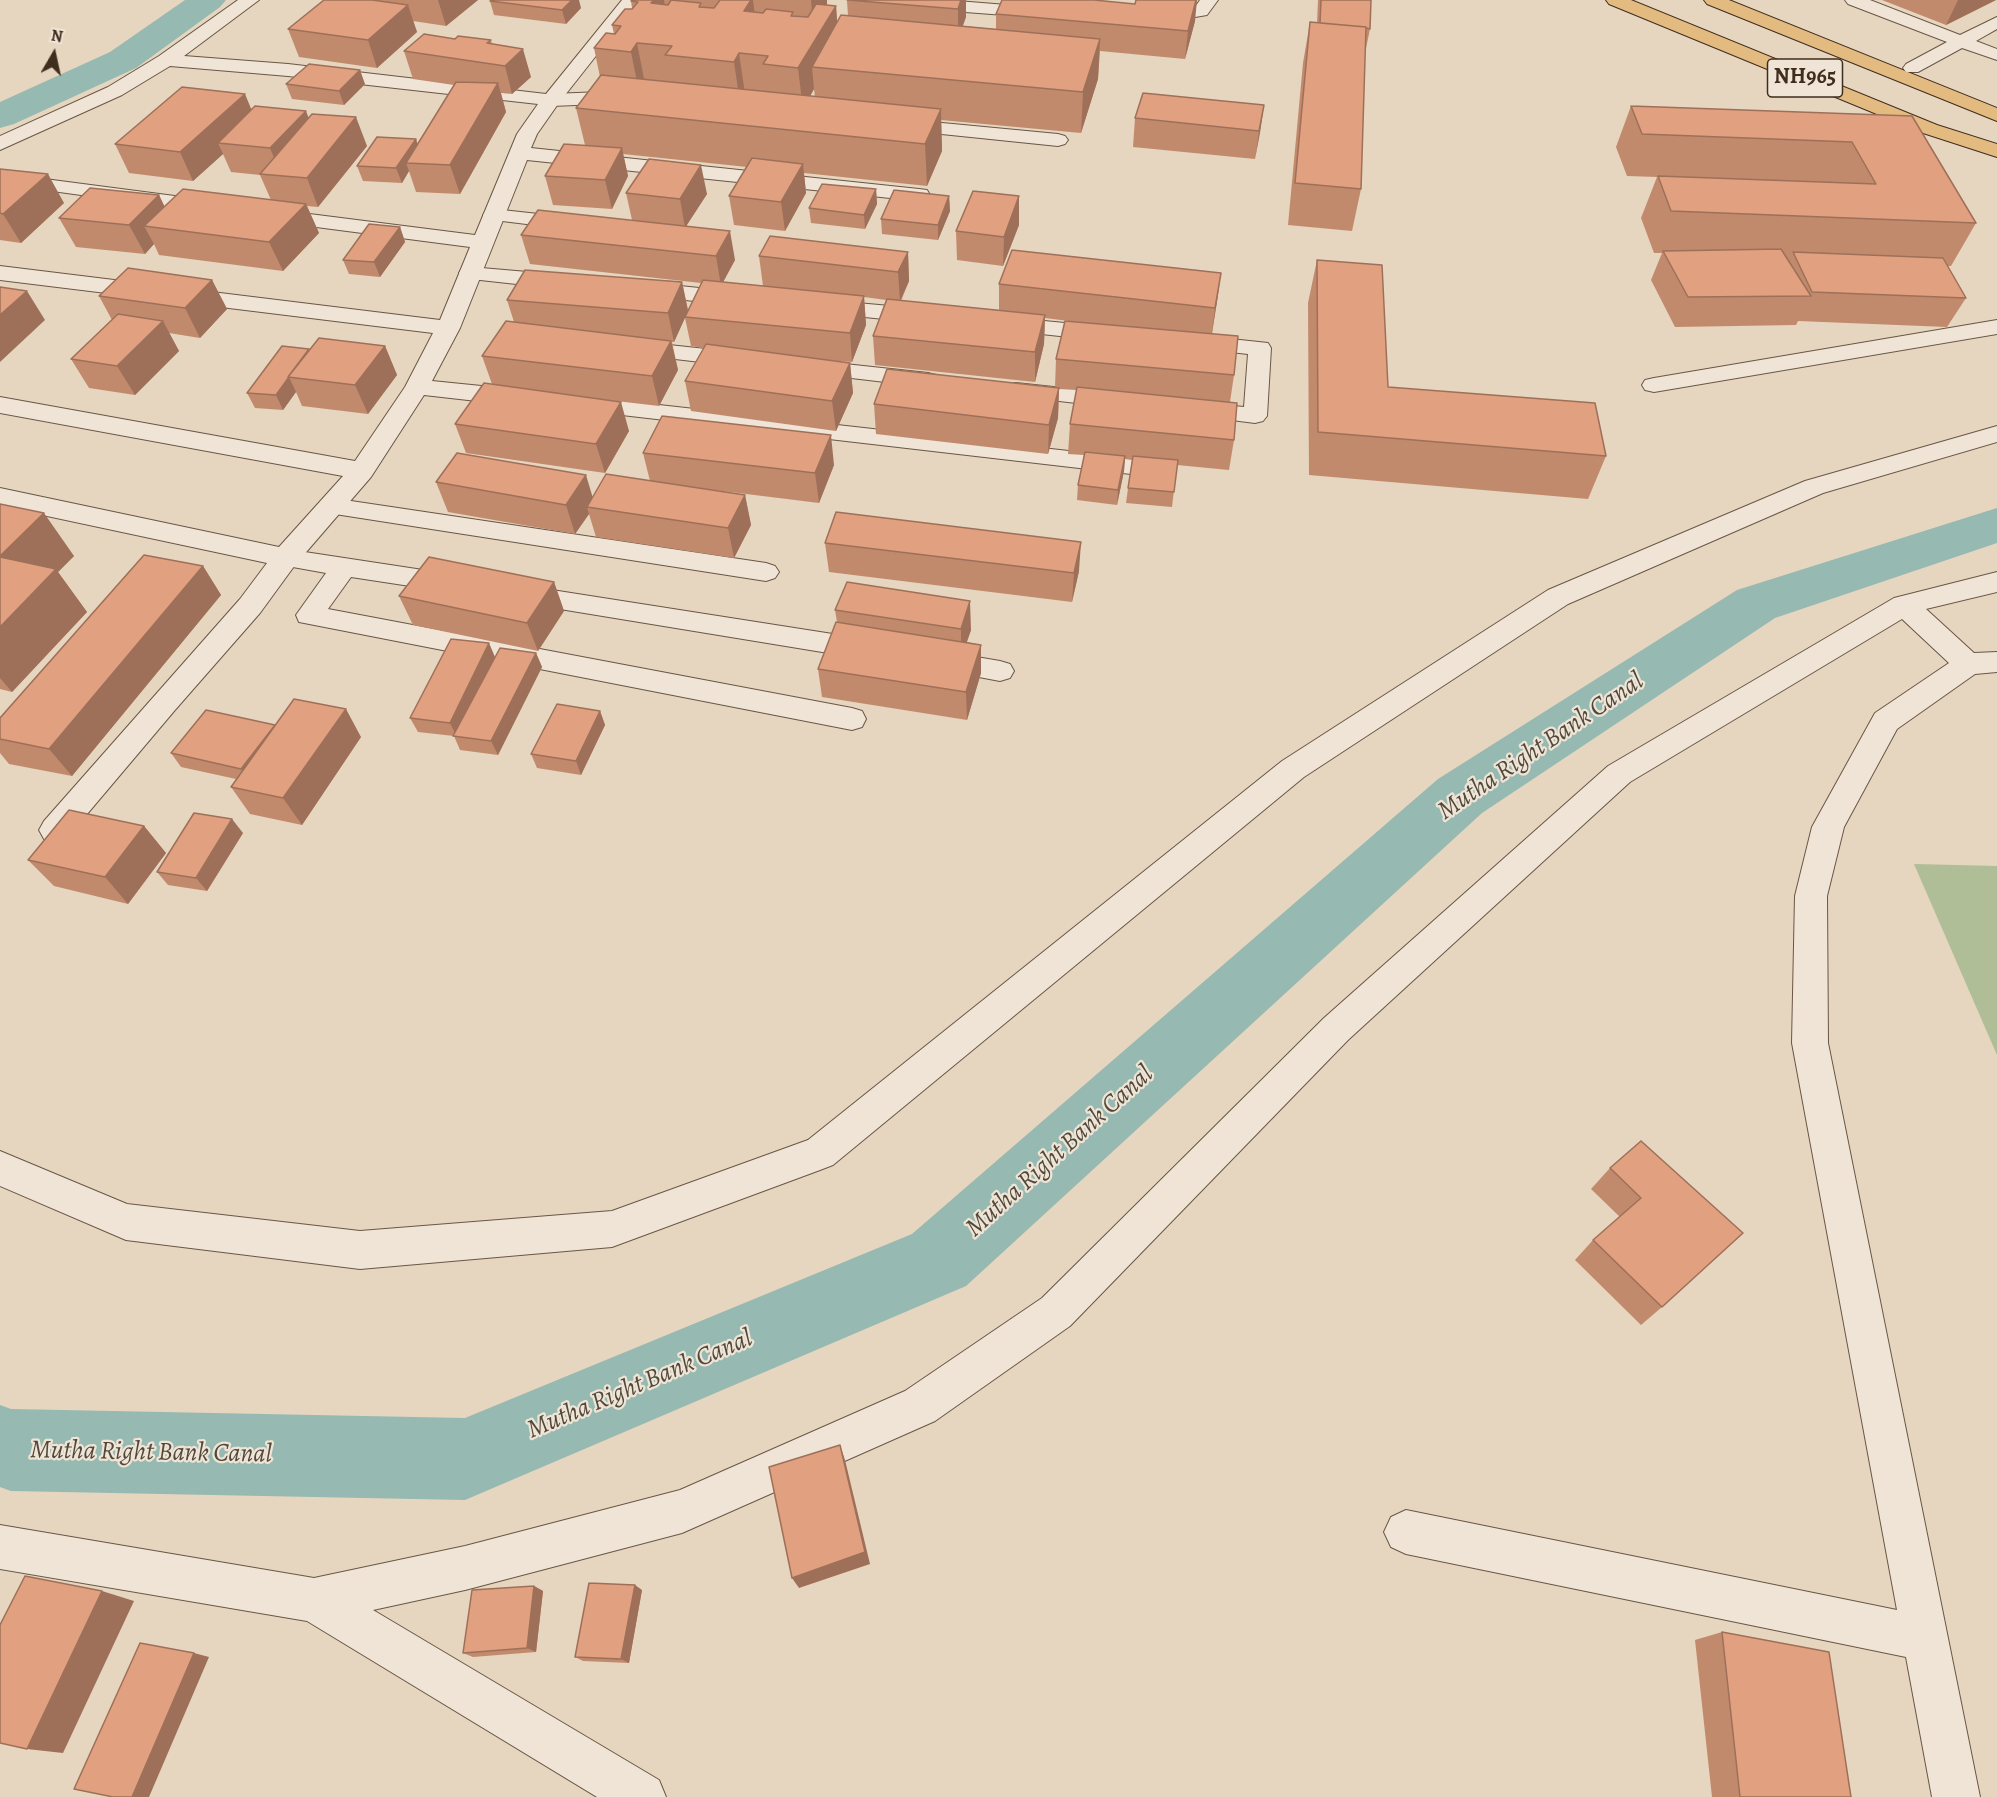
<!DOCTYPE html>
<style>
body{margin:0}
#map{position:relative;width:1997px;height:1797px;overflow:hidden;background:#e6d5bf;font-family:Alegreya,serif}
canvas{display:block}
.north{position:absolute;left:24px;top:24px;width:60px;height:60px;-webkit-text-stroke:4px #efe4d5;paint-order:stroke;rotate:9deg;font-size:16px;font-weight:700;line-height:24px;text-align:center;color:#3f2d1e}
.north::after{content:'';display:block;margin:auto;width:21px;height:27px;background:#3f2d1e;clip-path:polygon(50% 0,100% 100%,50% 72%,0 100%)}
</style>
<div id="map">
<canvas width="1997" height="1797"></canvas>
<div class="north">N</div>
</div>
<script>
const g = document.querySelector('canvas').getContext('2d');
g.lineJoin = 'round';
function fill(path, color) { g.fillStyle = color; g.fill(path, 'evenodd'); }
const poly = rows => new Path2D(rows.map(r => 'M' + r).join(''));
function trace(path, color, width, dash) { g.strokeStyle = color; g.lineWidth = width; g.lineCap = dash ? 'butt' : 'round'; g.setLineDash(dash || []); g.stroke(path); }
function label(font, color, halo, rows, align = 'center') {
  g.font = font + ' Alegreya,serif'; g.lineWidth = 4.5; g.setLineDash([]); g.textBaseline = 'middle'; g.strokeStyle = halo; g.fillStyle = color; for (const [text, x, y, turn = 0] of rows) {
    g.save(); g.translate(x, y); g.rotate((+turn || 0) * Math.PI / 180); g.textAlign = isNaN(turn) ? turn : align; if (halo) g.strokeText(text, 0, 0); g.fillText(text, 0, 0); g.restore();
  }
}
fill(poly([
 [1914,864,1997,866,1997,1055]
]), '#afbe97');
fill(poly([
 [185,0,226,0,220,7,136,68,14,124,0,128,0,102,110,52,185,0],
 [1997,508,1997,543,1775,618,1482,813,966,1286,465,1500,11,1491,0,1487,0,1405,11,1409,465,1418,912,1234,1438,779,1737,590,1997,508]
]), '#96b9b1');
const lane = poly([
 [1200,0,1218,0,1207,15,1189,18,1154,15,1148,14,1145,10,1148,6,1154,5,1195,7,1200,0],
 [1845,0,1870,0,1960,35,1997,17,1997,29,1976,41,1997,49,1997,60,1962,48,1918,72,1906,72,1903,68,1906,64,1947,42,1848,4,1845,0],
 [602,92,627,94,634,96,636,100,634,104,627,106,602,104,551,106,544,104,542,100,544,96,551,94,602,92],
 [900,119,1058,134,1065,136,1068,140,1065,144,1058,146,893,129,890,125,893,121,900,119],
 [493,209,575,218,582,220,585,224,582,228,575,230,486,219,483,215,486,211,493,209],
 [470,267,562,275,570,277,573,282,570,287,562,289,462,278,459,273,462,268,470,267],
 [641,282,738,292,746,294,749,299,746,304,738,306,633,294,630,289,633,284,641,282],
 [824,300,923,309,931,311,934,316,931,321,923,323,816,312,813,307,816,302,824,300],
 [1003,317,1106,327,1114,329,1117,334,1114,339,1106,341,995,329,992,324,995,319,1003,317],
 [1194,335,1268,343,1271,348,1267,416,1263,421,1255,423,1184,414,1180,409,1184,404,1192,402,1244,407,1248,354,1186,347,1183,342,1186,337,1194,335],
 [632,341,743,353,751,355,754,360,751,365,743,367,624,353,621,348,624,343,632,341],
 [808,360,928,373,936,375,940,380,936,385,928,387,800,372,796,367,800,362,808,360],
 [1016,383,1119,394,1127,396,1131,401,1127,406,1119,408,1008,395,1004,390,1008,385,1016,383],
 [331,498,766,563,775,566,779,572,775,578,766,581,322,512,318,506,322,500,331,498],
 [285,549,456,575,465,578,469,584,465,590,456,593,351,577,328,609,852,708,862,711,866,719,862,727,852,730,299,622,296,615,326,573,276,564,272,558,276,552,285,549],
 [520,585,871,640,881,643,885,650,881,657,871,660,511,601,507,594,511,587,520,585],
 [941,651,1000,661,1010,664,1014,671,1010,678,1000,681,931,668,927,661,931,654,941,651]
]);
const street = poly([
 [238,0,259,0,184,56,288,64,546,94,622,0,640,0,558,104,537,134,531,148,919,189,927,190,930,195,927,200,919,201,527,160,460,328,432,381,521,390,530,393,533,398,530,403,521,406,424,395,371,477,295,565,260,613,175,710,66,839,55,843,44,839,39,830,44,821,240,599,267,563,0,506,0,488,279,547,343,476,0,413,0,397,355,461,405,387,433,333,0,280,0,266,440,320,470,247,270,221,262,220,259,215,262,210,270,209,475,235,517,134,538,104,288,76,170,66,122,95,0,150,0,136,108,87,159,56,238,0],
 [864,0,945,0,1044,8,1050,9,1053,13,1050,17,1044,18,873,5,867,4,864,0],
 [37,178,213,201,221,202,224,207,221,212,213,213,30,188,26,184,30,180,37,178],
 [1997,320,1997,334,1654,392,1645,390,1642,385,1645,380,1654,378,1997,320],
 [579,396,1131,458,1140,460,1144,466,1140,472,1131,474,570,409,567,404,570,399,579,396],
 [1997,426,1997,442,1823,493,1568,604,1304,777,833,1165,820,1170,612,1247,360,1269,126,1240,0,1186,0,1151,127,1204,360,1231,612,1211,808,1140,1282,761,1548,590,1805,481,1997,426],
 [1997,572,1997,592,1926,609,1974,653,1997,652,1997,672,1975,674,1897,729,1844,827,1827,896,1828,1043,1980,1797,1932,1797,1906,1657,1406,1554,1391,1547,1384,1532,1391,1517,1406,1510,1897,1610,1792,1043,1795,896,1812,827,1875,713,1949,663,1902,619,1630,782,1348,1040,1070,1326,935,1421,682,1533,465,1590,373,1610,659,1780,666,1797,597,1797,307,1621,0,1569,0,1525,314,1578,465,1546,680,1490,905,1391,1042,1298,1324,1018,1608,766,1894,598,1997,572]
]);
const highway = poly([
 [1606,0,1631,0,1937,125,1997,144,1997,157,1923,133,1609,4,1606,0],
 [1704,0,1729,0,1997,108,1997,121,1707,4,1704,0]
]);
trace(lane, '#695746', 2);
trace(street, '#695746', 2);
trace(highway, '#3f2d1e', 2);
fill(lane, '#efe4d5');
fill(street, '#efe4d5');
fill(highway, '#e3ba80');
fill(poly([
 [324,0,478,0,446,26,413,21,417,32,377,68,299,57,288,29],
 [632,0,827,0,827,5,836,6,837,22,848,16,847,1,966,0,966,17,963,26,996,29,996,14,1195,21,1185,59,1100,51,1098,79,1081,133,941,120,942,151,927,186,804,173,806,193,785,231,734,225,729,196,747,167,623,154,628,176,612,209,553,205,545,176,585,145,576,108,600,77,594,48,614,34,612,25,632,9,632,8,631,1],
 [814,89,815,97,810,96],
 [1318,0,1371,0,1370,29,1365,53,1361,189,1352,231,1288,225,1303,63,1310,22,1317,23],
 [1882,0,1996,0,1946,25],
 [490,1,581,8,566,24,494,15],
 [455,39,491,40,492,44,531,77,512,94,501,93,506,112,460,194,416,192,409,171,402,183,363,181,357,166,416,139,418,145,454,85,413,79,404,51],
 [286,84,365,84,344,105,292,99],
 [1264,105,1255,159,1133,147,1135,118],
 [1631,106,1912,116,1976,223,1951,266,1947,266,1966,298,1947,327,1798,321,1796,325,1675,327,1651,280,1662,253,1654,253,1641,218,1657,177,1627,176,1616,147],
 [252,109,309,118,367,146,318,207,307,206,319,233,283,271,159,255,154,244,145,254,76,247,59,218,159,195,164,206,271,200,260,175,231,172,223,154,193,181,129,173,115,144],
 [0,169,64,203,21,243,0,240],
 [876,189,877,204,865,229,811,223,809,208],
 [626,193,707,194,686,226,735,260,723,282,786,288,763,286,759,256,908,252,909,281,901,301,999,310,999,284,1221,273,1212,334,1234,375,1230,402,1234,440,1229,470,1177,465,1172,507,1126,503,1132,460,1125,459,1124,471,1117,505,1077,500,1078,485,1084,455,1068,454,1070,424,1077,390,1059,389,1058,418,1048,454,876,434,874,404,1055,387,1056,359,1077,322,1045,318,1044,344,1035,382,875,365,873,336,886,300,864,297,866,325,852,362,824,360,850,363,853,393,836,431,691,411,685,381,704,348,691,346,685,318,674,342,672,342,678,370,659,406,599,399,629,431,605,473,466,453,455,424,492,384,482,356,514,322,507,300,682,282,688,310,701,283,530,264,521,235,632,220],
 [949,196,950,211,938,240,882,234,881,219],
 [1019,225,1003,266,957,260,956,231],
 [400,227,405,242,380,277,349,274,343,260],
 [1317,260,1388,387,1606,456,1588,499,1309,475,1308,303],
 [212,280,227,309,200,338,169,333,179,351,135,395,89,388,71,359,112,320,99,296],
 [385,346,397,375,368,414,302,406,296,392,283,410,255,408,247,393,309,349],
 [643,453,834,465,819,503,698,488,745,495,751,525,734,558,596,537,589,514,575,534,448,512,436,482,592,498,650,481],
 [0,504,74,556,58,572,87,612,12,692,0,689],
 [825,543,1079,571,1072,602,829,572],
 [203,566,221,595,72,776,9,764,0,753,0,718],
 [554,582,564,611,538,651,413,625,399,596],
 [835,610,971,630,967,642,981,645,981,673,967,720,822,697,818,669,837,622],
 [536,653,542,667,498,755,460,750,454,736,418,732,410,718],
 [600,711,605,725,581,775,537,768,531,754],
 [275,725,361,737,302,825,250,814,231,787,236,779,181,767,171,753],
 [144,826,166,853,128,904,54,886,28,860],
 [243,833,207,891,168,885,157,872],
 [1610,1168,1743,1233,1662,1307,1641,1325,1575,1260,1593,1240,1620,1217,1591,1189],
 [534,1586,543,1591,536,1652,473,1657,463,1653],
 [642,1590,629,1663,583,1661,575,1657],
 [1722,1632,1851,1797,1712,1797,1695,1640]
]), '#c28a6d');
fill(poly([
 [438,0,478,0,446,26],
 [572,0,579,0,581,8,566,24,562,10],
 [654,0,664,0,669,30,651,3],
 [751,0,753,0,758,38,744,11],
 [811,0,827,0,827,4,813,28],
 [961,0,966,0,966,17,958,37,958,9],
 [1196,0,1197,0,1195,21,1185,59,1188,31],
 [1958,0,1996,0,1946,25],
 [408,5,417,32,377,68,368,40],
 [836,6,839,46,812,67,814,89,803,109,798,68],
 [1100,39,1098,79,1081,133,1083,92],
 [637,43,645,84,639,92,631,52],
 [523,49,531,77,512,94,505,66],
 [739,53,745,94,740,103,734,62],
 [360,70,365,84,344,105,339,91],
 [498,83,506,112,460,194,450,165],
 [245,94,257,123,218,143,223,154,193,181,180,152],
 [1264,105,1260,133,1255,159,1259,131],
 [941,109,942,151,927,186,925,144],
 [306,111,317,139,282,177,270,148],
 [356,117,367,146,318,207,307,178],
 [416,139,420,154,406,163,409,171,402,183,396,168],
 [622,148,628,176,612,209,605,180],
 [803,164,806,193,785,231,781,202],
 [701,165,707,194,685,228,680,199],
 [48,174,64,203,21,243,3,214],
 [876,189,877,204,865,229,864,215],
 [159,195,173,224,144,226,154,244,145,254,129,225],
 [949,196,950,211,938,240,938,225],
 [1019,196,1019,225,1003,266,1004,237],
 [306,204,319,233,283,271,269,242],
 [400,227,405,242,380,277,374,262],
 [730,231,735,260,721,286,716,256],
 [908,252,909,281,900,301,898,272],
 [1221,273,1217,302,1211,338,1215,308],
 [212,280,227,309,200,338,185,308],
 [682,282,688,311,674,342,668,313],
 [27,291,45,320,0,362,0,315],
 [864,296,866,325,852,362,850,333],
 [1045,315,1044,344,1035,382,1035,352],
 [163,321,179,351,135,395,117,366],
 [671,341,678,370,659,406,652,376],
 [385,346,397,375,368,414,355,385],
 [850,363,853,393,836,431,832,401],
 [289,377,296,392,283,410,276,395],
 [1059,388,1058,418,1048,454,1049,425],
 [621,402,629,431,605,473,596,444],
 [831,435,834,465,819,503,815,473],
 [1125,456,1124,471,1117,505,1118,490],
 [586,475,595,505,587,507,589,514,575,534,566,505],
 [745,495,751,525,734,558,728,528],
 [44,513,74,556,58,572,87,612,12,692,0,678,0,556],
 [1081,542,1079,571,1072,602,1074,573],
 [203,566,221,595,72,776,49,749],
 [554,582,564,611,538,651,527,623],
 [970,601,971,630,961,658,961,629],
 [489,643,495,657,457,737,450,723],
 [981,645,981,673,967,720,966,692],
 [536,653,542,667,498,755,491,741],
 [346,709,361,737,302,825,283,798],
 [600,711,605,725,581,775,576,761],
 [275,725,251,783,241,769],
 [232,819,243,833,207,891,196,878],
 [144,826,166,853,128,904,105,877],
 [840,1445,845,1460,870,1564,799,1588,792,1578],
 [635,1585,642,1590,629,1663,621,1659],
 [534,1586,543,1591,536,1652,527,1648],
 [102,1591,134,1601,63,1753,27,1749],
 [194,1653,209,1657,149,1797,132,1797]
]), '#9e7059');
const building = poly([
 [324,0,372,0,408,5,368,40,288,29,324,0],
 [491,0,572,0,562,10,490,1,491,0],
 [632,0,654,0,651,3,668,5,671,0,701,3,699,7,714,8,720,0,751,0,744,11,763,13,766,9,793,12,791,16,808,17,816,4,836,6,798,68,763,64,768,56,739,53,734,62,665,55,672,46,637,43,631,52,594,48,606,33,615,34,621,26,612,25,625,9,632,9,638,2,631,1,632,0],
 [847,0,961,0,958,9,847,0],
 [1002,0,1094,0,1135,4,1136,0,1196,0,1188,31,996,14,1002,0],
 [1321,0,1371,0,1370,29,1366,28,1366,27,1320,23,1321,0],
 [841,15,1100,39,1083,92,812,67,841,15],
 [1310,22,1366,27,1361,189,1295,183,1310,22],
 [424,34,455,39,458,36,491,40,487,43,523,49,505,66,404,51,424,34],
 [309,64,360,70,339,91,286,84,309,64],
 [601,75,941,109,925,144,576,108,601,75],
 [456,82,498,83,450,165,406,163,456,82],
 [182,87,245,94,180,152,115,144,182,87],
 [1143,93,1264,105,1259,131,1135,118,1143,93],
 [255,106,306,111,270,148,218,143,255,106],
 [1631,106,1912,116,1976,223,1671,211,1658,176,1876,184,1852,142,1642,134,1631,106],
 [312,114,356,117,307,178,260,174,312,114],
 [377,137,416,139,396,168,357,166,377,137],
 [564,144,622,148,605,180,545,176,564,144],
 [752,158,803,164,781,202,729,196,752,158],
 [649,159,701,165,680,199,626,193,649,159],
 [0,169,48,174,3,214,0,213,0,169],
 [822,184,876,189,864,215,809,208,822,184],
 [90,188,159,195,129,225,59,218,90,188],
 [183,189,306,204,269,242,144,226,183,189],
 [894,190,949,196,938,225,881,219,894,190],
 [973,191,1019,196,1004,237,956,231,973,191],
 [538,210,730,231,716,256,521,235,538,210],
 [369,224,400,227,374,262,343,260,369,224],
 [770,236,908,252,898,272,759,256,770,236],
 [1781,249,1811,296,1688,297,1663,251,1781,249],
 [1012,250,1221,273,1215,308,999,284,1012,250],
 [1793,252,1943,258,1966,298,1812,292,1793,252],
 [1317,260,1382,265,1388,387,1595,403,1606,456,1318,432,1317,260],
 [128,268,212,280,185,308,99,296,128,268],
 [525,270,682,282,668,313,507,300,525,270],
 [703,280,864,296,850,333,685,317,703,280],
 [0,287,27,291,0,315,0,287],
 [887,299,1045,315,1035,352,873,336,887,299],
 [118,314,163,321,117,366,71,359,118,314],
 [506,321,671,341,652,376,482,356,506,321],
 [1065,321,1238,336,1234,375,1056,359,1065,321],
 [319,338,385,346,355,385,288,377,319,338],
 [706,344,850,363,832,401,685,381,706,344],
 [282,346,309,349,288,377,289,377,276,395,247,393,282,346],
 [887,369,1059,388,1049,425,874,404,887,369],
 [484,383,621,402,596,444,455,424,484,383],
 [1077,387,1237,403,1234,440,1070,424,1077,387],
 [662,416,831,435,815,473,643,453,662,416],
 [1085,452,1125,456,1118,490,1078,485,1085,452],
 [457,453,586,475,566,505,436,482,457,453],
 [1133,456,1178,460,1174,492,1128,488,1133,456],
 [606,474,745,495,728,528,587,507,606,474],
 [0,504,44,513,0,556,0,504],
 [836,512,1081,542,1074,573,825,543,836,512],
 [144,555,203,566,49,749,0,739,0,718,144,555],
 [0,557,56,569,0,627,0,557],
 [429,557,554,582,527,623,399,596,429,557],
 [847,582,970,601,961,629,835,610,847,582],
 [836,622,981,645,966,692,818,669,836,622],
 [451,639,489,643,450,723,410,718,451,639],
 [500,648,536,653,491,741,453,736,500,648],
 [294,699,346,709,283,798,231,787,294,699],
 [557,704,600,711,576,761,531,754,557,704],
 [206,710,275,725,241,769,171,753,206,710],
 [69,810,144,826,105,877,28,860,69,810],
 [194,813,232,819,196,878,157,872,194,813],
 [1641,1141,1743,1233,1662,1307,1593,1240,1641,1198,1610,1168,1641,1141],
 [840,1445,865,1552,792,1578,769,1467,840,1445],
 [25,1576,102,1591,27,1749,0,1743,0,1625,25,1576],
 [589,1583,635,1585,621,1659,575,1657,589,1583],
 [534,1586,527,1648,463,1653,472,1590,534,1586],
 [1722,1632,1829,1652,1851,1797,1740,1797,1722,1632],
 [140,1643,194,1653,132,1797,113,1797,74,1789,140,1643]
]);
fill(building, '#e1a07f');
trace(building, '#9e7059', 1.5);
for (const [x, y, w] of [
 [1805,78,75]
]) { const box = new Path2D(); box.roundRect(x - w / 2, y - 19, w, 38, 4.5); g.fillStyle = '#efe4d5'; g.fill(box); trace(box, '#3f2d1e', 1.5); }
label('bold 22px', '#3f2d1e', null, [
 ["NH965",1805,78]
]);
label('italic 26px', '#50493b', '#efe4d5', [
 ["Mutha Right Bank Canal",1541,747,-34],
 ["Mutha Right Bank Canal",1060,1152,-42],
 ["Mutha Right Bank Canal",640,1385,-23],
 ["Mutha Right Bank Canal",151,1453,1]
]);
</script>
